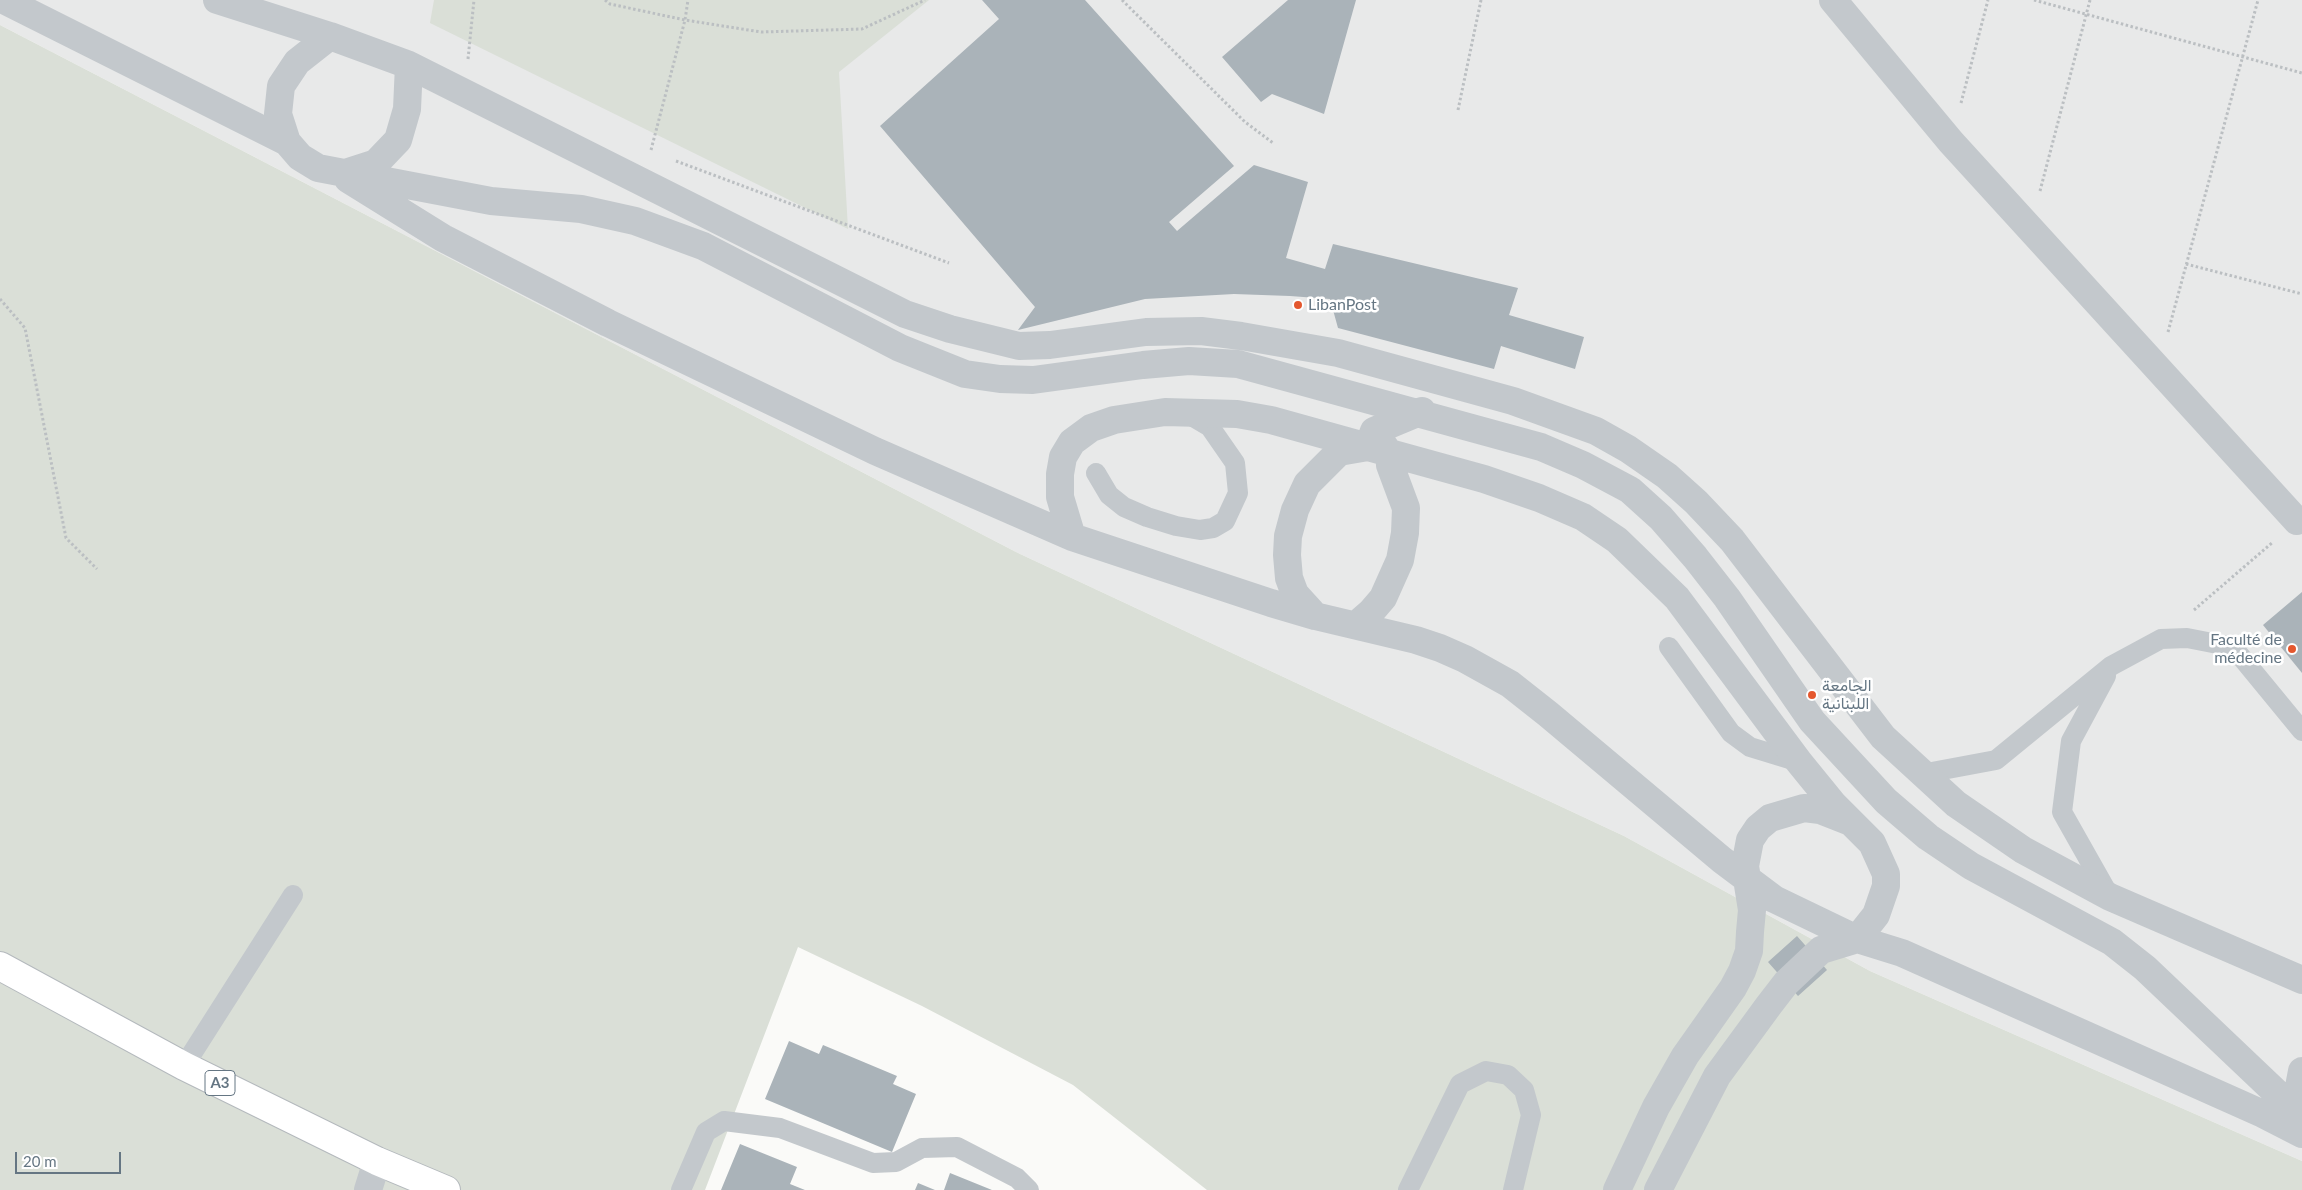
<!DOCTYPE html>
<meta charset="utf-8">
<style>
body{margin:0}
#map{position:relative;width:2302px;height:1190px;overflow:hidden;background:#fafaf8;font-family:Lato,sans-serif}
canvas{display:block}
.scale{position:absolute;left:15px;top:1152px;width:106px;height:22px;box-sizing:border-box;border:2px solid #657683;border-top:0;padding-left:6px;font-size:15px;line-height:18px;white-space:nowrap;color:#657683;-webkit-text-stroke:4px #fff;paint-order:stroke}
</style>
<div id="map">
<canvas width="2302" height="1190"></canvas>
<div class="scale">20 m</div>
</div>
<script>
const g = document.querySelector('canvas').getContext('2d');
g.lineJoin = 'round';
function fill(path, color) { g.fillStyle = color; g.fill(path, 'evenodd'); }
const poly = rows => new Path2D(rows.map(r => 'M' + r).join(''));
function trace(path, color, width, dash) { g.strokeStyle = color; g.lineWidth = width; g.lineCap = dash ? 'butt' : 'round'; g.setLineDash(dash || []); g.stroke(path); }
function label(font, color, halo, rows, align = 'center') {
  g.font = font + ' Lato,Vazirmatn,sans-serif'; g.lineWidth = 5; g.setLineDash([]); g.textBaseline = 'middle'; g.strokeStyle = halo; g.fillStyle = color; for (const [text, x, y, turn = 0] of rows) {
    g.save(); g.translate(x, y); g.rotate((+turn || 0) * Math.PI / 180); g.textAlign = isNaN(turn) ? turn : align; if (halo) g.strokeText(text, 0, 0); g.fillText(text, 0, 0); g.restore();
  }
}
fill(poly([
 [0,0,2302,0,2302,1161,1870,971,1624,836,1018,553,0,25]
]), '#e8e9e9');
fill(poly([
 [434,0,929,0,839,72,848,229,430,23],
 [0,25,1018,553,1624,836,1870,971,2302,1161,2302,1190,1207,1190,1073,1085,922,1006,798,947,705,1190,0,1190]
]), '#dadfd7');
fill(poly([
 [982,0,1085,0,1234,166,1169,222,1177,231,1254,165,1308,182,1286,258,1325,269,1333,244,1518,288,1509,315,1584,337,1575,369,1501,346,1494,369,1338,328,1330,299,1290,296,1234,294,1145,299,1018,330,1035,307,880,126,999,19],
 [1288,0,1356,0,1324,114,1272,94,1261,102,1222,57],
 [2302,592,2302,673,2263,625],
 [1797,936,1827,970,1798,996,1768,962],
 [789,1041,819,1054,823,1045,897,1076,893,1084,916,1094,892,1152,765,1099],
 [740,1144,797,1167,790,1184,805,1190,721,1190],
 [950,1173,992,1190,944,1190],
 [918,1183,935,1190,915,1190]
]), '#aab3b9');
const highway = poly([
 [0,966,184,1066,377,1161,446,1190]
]);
trace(highway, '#b4b9bd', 30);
trace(poly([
 [605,0,610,4,685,20,761,32,862,29,925,0],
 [1122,0,1245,122,1273,143],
 [2034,0,2302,73],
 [468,59,474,0],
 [1961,103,1988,0],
 [1458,110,1481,0],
 [651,150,685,20,688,0],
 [676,161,949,263],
 [2040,191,2090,0],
 [2186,264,2302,294],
 [0,299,25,328,66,538,97,569],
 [2168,332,2258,0],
 [2194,610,2273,542]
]), '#bbbfc2', 3, [2.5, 2.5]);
trace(poly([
 [1096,473,1109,495,1124,507,1147,517,1176,526,1200,530,1213,528,1225,521,1238,493,1235,463,1210,427,1188,414],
 [1669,647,1731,733,1750,747,1799,762],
 [2106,676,2071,741,2062,812,2110,897],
 [1921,774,1996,760,2111,666,2161,639,2187,638,2233,647,2302,731],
 [184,1066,293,895],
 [681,1190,706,1132,724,1121,780,1128,873,1163,896,1162,922,1148,957,1147,1017,1178,1029,1190],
 [1408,1190,1460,1084,1486,1071,1508,1075,1524,1090,1531,1115,1513,1190]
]), '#c3c8cc', 20);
trace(poly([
 [4,0,287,142],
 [217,0,330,36],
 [1833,0,1951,142,2297,521],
 [409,65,905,314,950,329,1019,346,1050,345,1146,332,1201,331,1241,336,1338,353,1513,401,1596,431,1628,449,1667,476,1696,502,1732,540,1883,737,1956,804,2023,850,2110,897,2302,980],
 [345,173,376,163,398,140,407,109,409,65,330,36,297,62,281,86,278,114,287,142,300,157,318,168,491,201,581,209,635,221,703,246,900,348,965,374,1000,379,1033,380,1143,365,1189,361,1238,364,1541,447,1583,465,1630,490,1661,518,1695,557,1727,598,1812,721,1886,801,1928,837,1971,866,2112,942,2145,968,2302,1117],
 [348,179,443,238,608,323,875,451,1072,537,1271,603,1315,616,1416,640,1440,648,1465,659,1510,684,1548,714,1722,860,1774,899,1857,939,1902,953,2263,1114,2302,1134],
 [1072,537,1060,497,1060,474,1063,457,1072,442,1091,428,1114,420,1165,412,1237,414,1271,420,1368,447,1484,479,1539,498,1583,517,1617,540,1677,598,1799,762,1834,805,1872,843,1886,874,1886,886,1876,915,1857,939,1821,950,1786,983,1769,1005,1717,1076,1658,1190],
 [1315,616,1295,594,1289,578,1287,555,1288,536,1295,510,1307,484,1339,452,1368,447,1374,431,1422,411],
 [1356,625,1371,612,1383,598,1400,560,1405,533,1406,508,1390,465,1389,453,1380,440],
 [2302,1071,2298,1092,2302,1116],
 [368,1190,377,1161],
 [1617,1190,1656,1107,1685,1056,1733,988,1742,971,1749,951,1750,932,1752,910,1745,866,1750,840,1758,828,1770,818,1804,808,1820,810,1848,821]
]), '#c3c8cc', 28);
trace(highway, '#fff', 28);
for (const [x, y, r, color] of [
 [1298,305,5,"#e4572e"],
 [2292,649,5,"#e4572e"],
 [1812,695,5,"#e4572e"]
]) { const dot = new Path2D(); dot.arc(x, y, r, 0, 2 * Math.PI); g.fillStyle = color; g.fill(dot); trace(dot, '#fff', 2); }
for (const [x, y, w] of [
 [220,1083,30]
]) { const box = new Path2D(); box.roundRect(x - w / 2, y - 12.5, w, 25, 4); g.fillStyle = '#fff'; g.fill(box); trace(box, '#657683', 1); }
label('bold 15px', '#657683', null, [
 ["A3",220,1083]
]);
label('16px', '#657683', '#fff', [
 ["LibanPost",1308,305],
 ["Faculté de",2282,640,"right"],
 ["médecine",2282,658,"right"],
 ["الجامعة",1822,686],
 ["اللبنانية",1822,704]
], 'left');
</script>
